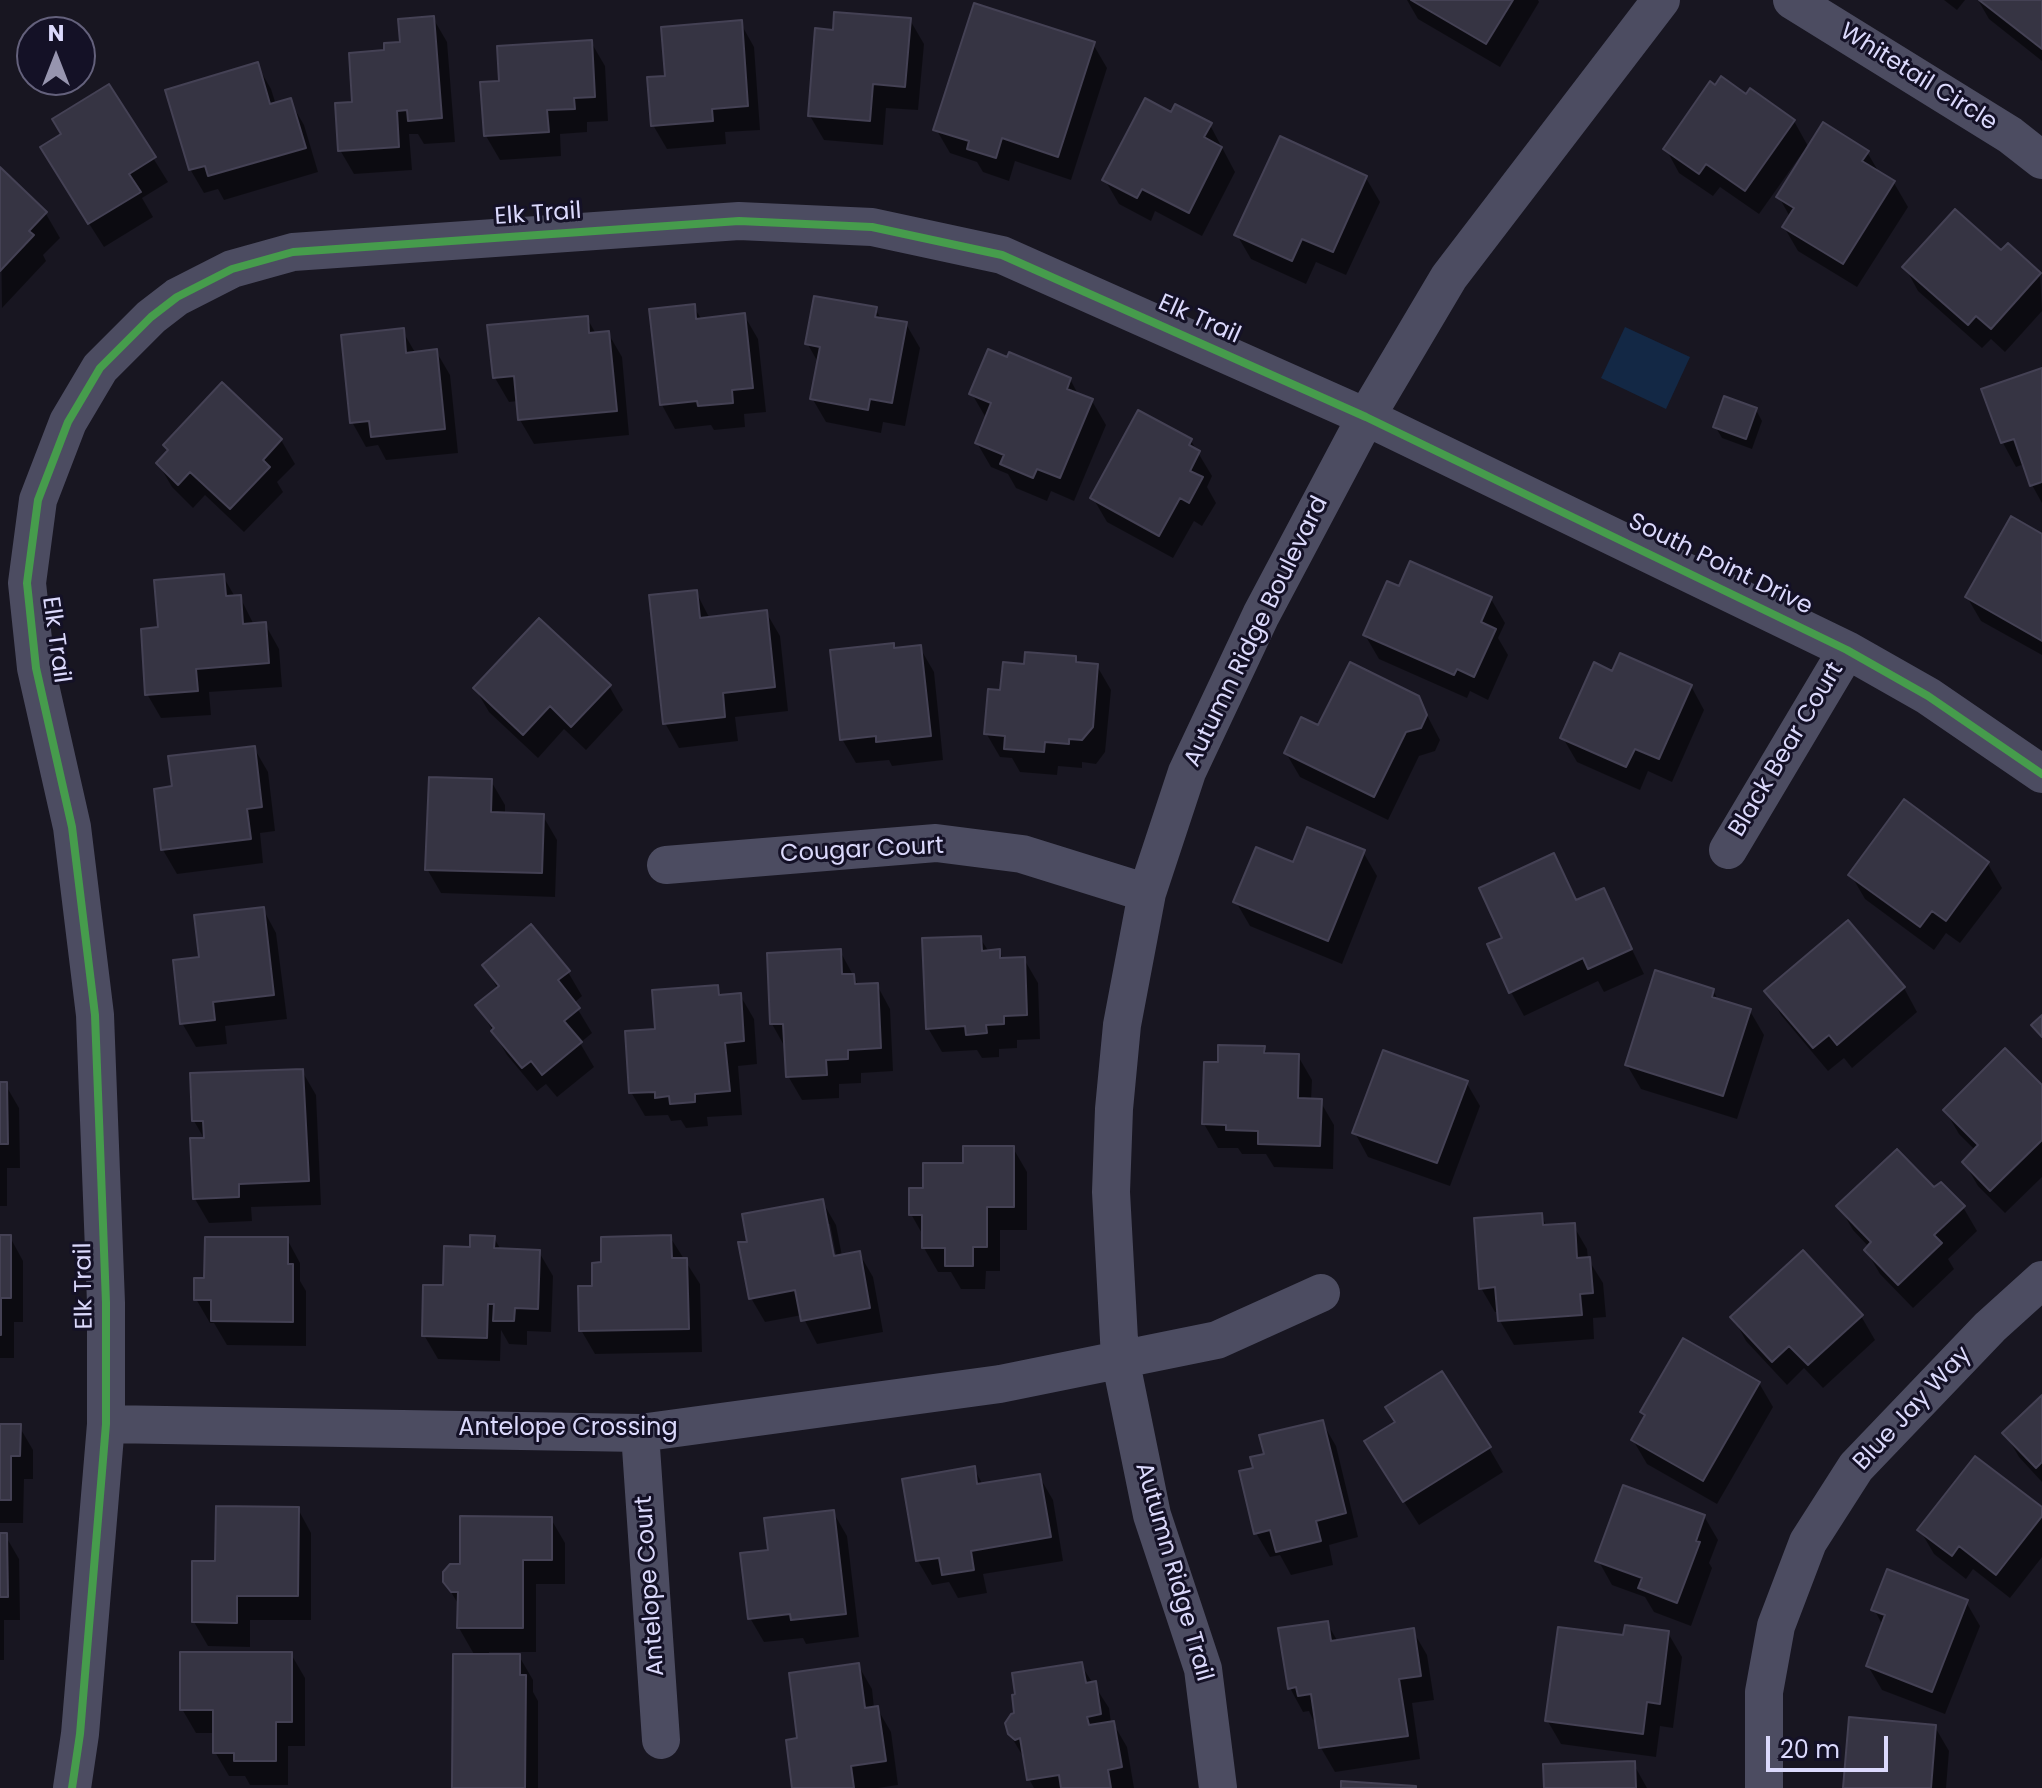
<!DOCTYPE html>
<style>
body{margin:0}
#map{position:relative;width:2042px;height:1788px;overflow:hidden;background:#181621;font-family:Poppins,sans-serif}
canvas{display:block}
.north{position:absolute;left:16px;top:16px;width:80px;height:80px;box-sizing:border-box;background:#141126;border:2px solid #64617c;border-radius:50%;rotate:0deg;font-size:22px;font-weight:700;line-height:32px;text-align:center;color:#dbd9fc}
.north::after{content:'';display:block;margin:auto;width:28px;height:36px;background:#9795af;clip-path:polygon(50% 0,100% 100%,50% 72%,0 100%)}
.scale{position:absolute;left:1766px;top:1736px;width:122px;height:36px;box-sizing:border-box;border:4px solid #dbd9fc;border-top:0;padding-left:10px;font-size:24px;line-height:28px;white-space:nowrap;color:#dbd9fc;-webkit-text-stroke:6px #141126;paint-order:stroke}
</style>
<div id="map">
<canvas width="2042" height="1788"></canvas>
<div class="north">N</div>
<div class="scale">20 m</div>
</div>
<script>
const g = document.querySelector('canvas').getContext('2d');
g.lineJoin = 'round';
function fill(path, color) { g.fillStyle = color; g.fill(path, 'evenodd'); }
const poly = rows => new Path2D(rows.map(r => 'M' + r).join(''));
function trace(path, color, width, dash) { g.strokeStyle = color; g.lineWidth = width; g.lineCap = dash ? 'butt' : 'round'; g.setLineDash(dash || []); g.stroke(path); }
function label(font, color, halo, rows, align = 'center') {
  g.font = font + ' Poppins,sans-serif'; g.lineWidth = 6; g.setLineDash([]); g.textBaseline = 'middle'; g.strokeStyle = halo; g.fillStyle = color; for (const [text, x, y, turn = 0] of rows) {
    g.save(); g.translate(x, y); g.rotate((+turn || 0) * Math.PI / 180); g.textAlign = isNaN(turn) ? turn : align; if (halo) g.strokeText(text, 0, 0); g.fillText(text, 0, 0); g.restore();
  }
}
fill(poly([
 [1625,327,1690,357,1666,409,1601,378]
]), '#132845');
fill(poly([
 [1407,0,1538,0,1539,2,1500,67,1418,19],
 [1944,0,1965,0,1957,10],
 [1978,0,2042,0,2042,61,1989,19],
 [433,18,447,42,455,142,424,144,418,134,409,134,412,170,354,174,340,150,355,104,386,52,402,44],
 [910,20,924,44,918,110,886,108,883,145,824,140,810,116,835,32],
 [740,22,754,47,760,130,725,132,726,144,667,149,653,125,667,78],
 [591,42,605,66,608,121,587,122,587,132,560,134,561,156,500,160,486,136,501,83],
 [1093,44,1107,68,1071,180,1015,161,1009,181,983,172,977,162,950,153,936,129],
 [257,65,271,89,276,105,290,101,304,125,318,172,224,200,218,189,204,193,190,169],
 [109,87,168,182,142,198,153,217,104,247,56,172,64,135],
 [1747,97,1794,121,1809,148,1867,152,1880,174,1894,183,1908,207,1857,287,1798,251,1784,227,1790,217,1779,197,1806,154,1803,152,1759,214,1720,187,1713,196,1679,173,1666,149],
 [1172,115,1210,125,1235,172,1202,236,1155,211,1151,221,1119,204,1105,180],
 [0,170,46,214,60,238,43,255,46,261,2,308],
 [1366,178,1380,202,1346,275,1316,262,1306,284,1251,259,1237,235],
 [1905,267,2040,274,2042,311,2005,352,1991,339,1982,348,1918,291],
 [693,306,702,320,744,315,758,339,766,412,744,414,745,427,714,430,711,425,675,429,662,405,651,310],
 [875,309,882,320,906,324,920,348,905,426,883,422,881,433,826,422,812,398,819,364,807,343],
 [587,318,596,334,608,333,622,357,629,435,534,444,520,420,518,401,509,402,495,378],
 [402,330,416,354,436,351,450,375,458,453,386,460,378,445,366,447,352,422],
 [1008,359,1070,379,1079,396,1092,401,1106,425,1074,501,1051,491,1047,501,1016,488,1008,474,991,467,977,443,986,418,972,394],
 [2042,370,2042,503,2032,485,2024,464,2016,467,2003,443,1984,390],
 [1756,410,1762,421,1752,449,1722,438,1715,426],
 [281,440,295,464,277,482,283,492,244,532,205,495,193,508,172,487,158,463,169,452,165,445],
 [1191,441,1212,476,1207,487,1216,503,1202,526,1194,521,1173,558,1107,522,1093,498],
 [2042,536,2042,655,1981,621,1967,597],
 [223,576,235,597,240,597,254,625,265,624,279,649,282,687,209,692,211,715,161,718,147,694,160,629],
 [1400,588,1491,599,1505,623,1498,638,1508,655,1488,700,1470,691,1467,698,1379,659,1365,635],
 [696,592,710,619,766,612,780,636,788,711,735,717,738,741,679,748,665,723],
 [893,645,896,650,920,648,934,672,943,760,892,766,889,760,856,763,842,739],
 [1075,658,1079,664,1097,666,1111,690,1105,752,1096,764,1082,762,1082,768,1058,766,1057,775,1020,772,1012,758,1000,757,986,733,1002,692,1026,666],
 [1613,673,1691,686,1704,710,1672,782,1648,771,1640,790,1577,762,1563,738],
 [609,686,623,710,586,750,564,729,538,758,489,712,475,688],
 [1418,698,1440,740,1435,751,1419,756,1388,820,1300,777,1286,753,1319,728],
 [254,748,268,772,275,831,260,833,263,863,177,874,163,850,174,788],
 [491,781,505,805,505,815,543,816,557,840,555,897,441,893,427,869],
 [1905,802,1988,864,2002,888,1960,943,1946,933,1934,950,1865,899,1851,875],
 [1363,852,1377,876,1342,964,1250,926,1236,902,1294,864],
 [1553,856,1577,902,1603,891,1644,974,1604,992,1598,981,1524,1016,1511,992,1505,939],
 [263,909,276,933,287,1019,225,1026,227,1044,196,1047,182,1023,201,959],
 [1848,923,1904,988,1917,1012,1852,1068,1844,1058,1828,1071,1781,1015,1767,991],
 [980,938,989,952,999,951,1004,960,1024,959,1038,983,1040,1039,1017,1040,1017,1048,999,1049,999,1057,982,1058,977,1050,942,1052,928,1028],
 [840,951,859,986,877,985,890,1009,893,1071,861,1073,861,1083,839,1084,839,1098,802,1100,788,1076,786,1049,772,1024],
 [484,966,568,972,582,996,574,1003,592,1033,580,1043,594,1067,557,1097,546,1084,537,1091,507,1055,478,1006,498,989],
 [717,987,722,996,740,995,754,1019,757,1064,738,1066,742,1115,707,1117,708,1126,686,1128,681,1120,671,1121,668,1115,645,1116,631,1092,657,1031],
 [1713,991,1719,1001,1750,1011,1764,1035,1737,1119,1641,1089,1627,1065],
 [1264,1048,1268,1055,1298,1056,1312,1080,1311,1101,1320,1101,1334,1125,1333,1169,1274,1167,1266,1154,1242,1154,1238,1148,1218,1148,1204,1124],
 [302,1071,316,1095,321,1205,251,1207,252,1221,209,1223,195,1199,205,1140,194,1121],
 [1466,1082,1480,1106,1450,1186,1368,1157,1355,1133],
 [0,1084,5,1084,19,1108,20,1168,7,1168,7,1206,0,1206],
 [2042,1088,2042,1177,2005,1213,1978,1186,1964,1162,1976,1151,1959,1134,1945,1110],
 [1013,1148,1027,1172,1027,1230,1000,1230,1000,1271,986,1271,985,1289,961,1289,951,1272,938,1272,924,1248,924,1237,911,1214,924,1190,965,1165],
 [1934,1190,1963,1207,1977,1231,1948,1259,1954,1269,1913,1308,1880,1274,1866,1250,1869,1247,1853,1230,1839,1206],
 [822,1201,836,1225,842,1256,859,1253,873,1277,883,1332,817,1344,802,1315,765,1322,751,1298,749,1244],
 [826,1224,830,1224,838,1265,834,1266],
 [1541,1215,1547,1227,1573,1225,1587,1249,1588,1259,1603,1283,1606,1317,1593,1318,1594,1339,1514,1345,1500,1321,1499,1312,1495,1312,1481,1288],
 [0,1237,10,1237,23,1261,23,1322,14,1322,14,1358,0,1358],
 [670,1237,700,1284,702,1352,595,1354,581,1330,594,1288],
 [494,1238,501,1250,539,1252,553,1276,551,1332,527,1331,527,1345,509,1344,501,1330,500,1361,438,1359,424,1335,472,1249],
 [287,1239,300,1263,300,1281,306,1291,306,1346,227,1345,214,1323,210,1323,196,1299,206,1280],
 [1802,1253,1861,1316,1875,1340,1823,1388,1804,1368,1787,1385,1746,1341,1733,1317],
 [1759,1383,1773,1407,1717,1504,1647,1464,1633,1440,1646,1418,1642,1412],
 [2042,1398,2042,1482,2019,1457,2005,1433],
 [1322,1422,1336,1446,1358,1537,1329,1545,1333,1565,1291,1575,1280,1555,1270,1557,1256,1533,1266,1455],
 [0,1426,19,1426,33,1450,33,1479,24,1479,23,1523,0,1523],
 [1489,1448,1503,1472,1419,1525,1381,1466],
 [974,1469,983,1485,1039,1476,1053,1500,1063,1561,983,1574,987,1593,958,1598,949,1582,932,1585,918,1561],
 [298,1509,311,1533,311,1620,250,1620,250,1647,208,1646,194,1622,217,1563],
 [2042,1510,2042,1557,2010,1598,1973,1569,1966,1579,1934,1554,1920,1530],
 [833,1512,847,1536,859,1637,806,1644,803,1638,764,1642,750,1618,770,1552],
 [1704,1516,1718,1540,1709,1563,1712,1568,1691,1626,1654,1612,1645,1597,1612,1585,1598,1560],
 [551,1519,565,1543,565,1584,536,1584,536,1652,489,1652,489,1656,519,1656,533,1680,533,1692,538,1701,538,1788,454,1788,475,1656,459,1628,460,1607,445,1582,462,1566],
 [0,1535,5,1535,19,1559,20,1620,4,1620,4,1660,0,1660],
 [1966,1602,1980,1626,1945,1714,1882,1690,1868,1666,1883,1626,1874,1609],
 [1327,1623,1338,1642,1413,1631,1427,1655,1434,1700,1412,1703,1420,1759,1335,1772,1321,1748,1316,1719,1313,1720,1309,1711,1303,1712,1290,1688],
 [1668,1633,1682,1657,1673,1728,1660,1726,1656,1757,1561,1744,1547,1720],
 [291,1654,305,1678,305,1746,288,1746,288,1785,250,1785,245,1776,229,1776,215,1752,215,1733,196,1733,182,1709],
 [858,1665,872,1689,874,1708,877,1708,891,1732,898,1785,878,1788,794,1788,800,1739],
 [1081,1665,1109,1708,1111,1723,1113,1723,1127,1747,1134,1788,1034,1788,1029,1779,1024,1758,1009,1733],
 [1935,1727,1949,1751,1946,1788,1845,1788],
 [1633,1763,1647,1788,1546,1788]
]), '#0007');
const building = poly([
 [1411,0,1513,0,1486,44,1411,0],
 [1979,0,2042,0,2042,49,1979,0],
 [974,3,1095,42,1058,157,1002,138,996,158,967,149,969,141,933,130,974,3],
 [834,12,911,18,905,87,873,84,870,121,808,116,815,28,833,30,834,12],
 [434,16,442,118,408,121,407,110,397,111,399,147,338,151,335,103,352,102,349,53,384,50,384,43,400,42,398,19,434,16],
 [742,20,748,106,712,109,713,121,651,126,647,77,665,76,661,27,742,20],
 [592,40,595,97,574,98,575,109,547,110,549,132,484,136,480,82,499,81,497,46,592,40],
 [258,62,270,104,291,98,306,148,208,176,205,166,189,170,165,90,258,62],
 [1721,76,1746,94,1750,88,1795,120,1745,191,1706,164,1699,174,1663,149,1710,81,1715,85,1721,76],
 [109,84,156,157,129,174,141,192,88,224,40,147,61,134,52,119,109,84],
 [1145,98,1171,112,1175,104,1212,123,1204,137,1222,147,1189,213,1142,189,1137,198,1102,180,1145,98],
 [1823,122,1869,151,1862,161,1895,181,1843,264,1782,227,1794,208,1776,197,1823,122],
 [1280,136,1367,176,1333,252,1302,239,1292,261,1234,235,1280,136],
 [0,167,47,212,29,231,34,235,0,271,0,167],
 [1955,209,2001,250,2008,243,2041,273,1991,329,1976,316,1968,325,1902,267,1955,209],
 [814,296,877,307,875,317,907,322,892,403,870,399,868,410,810,399,820,347,805,344,814,296],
 [695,304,696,319,745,313,753,388,732,390,733,403,698,406,697,401,660,405,649,309,695,304],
 [588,316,589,333,609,331,617,411,518,420,514,376,493,378,487,325,588,316],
 [404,328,406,353,437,349,445,429,371,437,369,421,350,423,341,335,404,328],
 [988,349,1007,357,1009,352,1071,378,1067,389,1093,399,1060,478,1037,469,1033,478,1000,464,1004,455,975,443,991,403,969,394,988,349],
 [2042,368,2042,482,2030,486,2014,439,2001,443,1981,389,2042,368],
 [222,382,282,439,263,460,270,467,230,509,190,472,178,485,156,463,168,450,163,445,222,382],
 [1724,396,1757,408,1746,439,1713,427,1724,396],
 [1138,410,1192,439,1189,445,1200,451,1190,471,1203,477,1189,503,1180,498,1159,536,1090,498,1138,410],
 [2011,516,2042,534,2042,641,1965,597,2011,516],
 [1410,561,1492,597,1481,622,1496,629,1474,677,1457,669,1454,675,1363,635,1387,581,1399,586,1410,561],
 [224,574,226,596,241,595,243,624,266,622,269,663,196,669,198,691,145,695,141,629,158,627,154,580,224,574],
 [697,590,700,618,767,610,775,687,723,693,725,717,663,724,649,595,697,590],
 [539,618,611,685,571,727,550,706,523,735,473,688,539,618],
 [894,643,894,648,921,645,931,736,876,742,876,736,840,740,830,650,894,643],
 [1025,652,1076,656,1076,662,1098,664,1093,727,1082,740,1069,739,1069,744,1045,742,1044,752,1004,749,1005,736,984,734,988,689,1000,690,1003,662,1024,664,1025,652],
 [1620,653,1692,685,1659,759,1635,749,1626,767,1560,738,1594,662,1612,671,1620,653],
 [1350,662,1419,696,1427,715,1421,728,1406,732,1374,797,1284,753,1301,717,1318,725,1350,662],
 [255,746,262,807,247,809,251,839,161,850,154,789,172,786,168,756,255,746],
 [429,777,492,779,491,812,544,814,542,873,425,870,429,777],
 [1904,799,1989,862,1946,921,1932,911,1920,927,1848,875,1904,799],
 [1307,827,1365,850,1328,941,1233,902,1256,847,1293,862,1307,827],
 [1554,853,1576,900,1604,888,1632,949,1588,969,1583,958,1509,993,1487,944,1502,938,1479,888,1554,853],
 [264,907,274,995,213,1002,215,1020,180,1024,173,960,199,957,194,915,264,907],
 [1848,920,1905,987,1837,1045,1829,1035,1813,1048,1764,991,1848,920],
 [531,924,570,971,558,980,580,1008,564,1021,582,1042,542,1075,531,1061,522,1068,491,1031,494,1028,475,1005,499,986,482,965,531,924],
 [981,936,982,951,1000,949,1000,958,1025,957,1027,1015,1004,1016,1004,1024,986,1025,987,1033,966,1035,965,1026,926,1029,922,938,981,936],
 [841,949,842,974,854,974,855,984,878,983,881,1048,848,1050,848,1059,826,1060,827,1075,786,1077,783,1024,770,1024,767,953,841,949],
 [1655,970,1714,989,1712,997,1751,1009,1723,1096,1625,1065,1655,970],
 [718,985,719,995,741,993,744,1041,725,1043,730,1091,695,1094,695,1102,670,1104,669,1096,655,1098,655,1092,629,1093,625,1031,655,1029,652,990,718,985],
 [2042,1015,2042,1037,2031,1025,2042,1015],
 [1218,1045,1265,1046,1264,1053,1299,1054,1298,1098,1322,1099,1320,1146,1258,1144,1258,1131,1226,1130,1226,1125,1202,1124,1204,1062,1218,1062,1218,1045],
 [2005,1048,2042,1085,2042,1140,1990,1191,1962,1162,1978,1145,1943,1110,2005,1048],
 [1383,1050,1468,1081,1437,1163,1352,1133,1383,1050],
 [303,1069,309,1181,239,1184,239,1197,193,1199,190,1138,204,1138,203,1121,192,1121,190,1073,303,1069],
 [0,1082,7,1082,8,1144,0,1144,0,1082],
 [963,1146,1014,1146,1014,1207,987,1207,987,1247,973,1247,973,1266,945,1266,945,1248,922,1248,922,1215,909,1215,909,1188,923,1188,923,1163,963,1163,963,1146],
 [1897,1149,1934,1187,1941,1182,1965,1206,1934,1235,1942,1243,1898,1285,1864,1250,1871,1242,1836,1206,1897,1149],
 [823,1199,834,1256,860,1251,870,1308,801,1321,795,1290,749,1299,738,1242,747,1242,742,1214,823,1199],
 [1542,1213,1543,1225,1575,1223,1577,1258,1590,1257,1593,1293,1580,1294,1582,1315,1498,1321,1495,1287,1479,1289,1474,1218,1542,1213],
 [0,1235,11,1235,11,1298,1,1298,1,1335,0,1335,0,1235],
 [470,1235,495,1236,494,1248,540,1250,538,1309,515,1308,514,1321,493,1321,494,1304,488,1304,487,1338,422,1336,423,1285,443,1285,444,1246,470,1247,470,1235],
 [671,1235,672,1258,687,1258,689,1329,579,1331,578,1286,592,1286,592,1263,601,1262,601,1237,671,1235],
 [205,1237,288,1237,288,1264,293,1264,293,1322,211,1321,211,1300,194,1300,194,1278,204,1278,205,1237],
 [1803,1250,1863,1315,1808,1365,1789,1346,1772,1362,1730,1317,1803,1250],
 [1683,1338,1760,1382,1703,1481,1631,1440,1645,1415,1640,1412,1683,1338],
 [1442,1371,1491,1447,1403,1502,1364,1441,1395,1422,1385,1407,1442,1371],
 [2042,1395,2042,1462,2036,1468,2002,1433,2042,1395],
 [1323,1420,1346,1513,1316,1521,1321,1541,1276,1552,1270,1530,1254,1534,1239,1471,1253,1468,1250,1457,1264,1454,1259,1435,1323,1420],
 [0,1424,21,1424,20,1456,11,1456,11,1500,0,1500,0,1424],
 [1975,1456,2042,1507,2042,1516,1996,1575,1959,1546,1952,1556,1917,1530,1975,1456],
 [975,1466,977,1484,1040,1474,1051,1537,971,1551,974,1570,942,1575,939,1558,916,1561,902,1479,975,1466],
 [1623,1485,1705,1515,1696,1541,1700,1542,1677,1603,1638,1588,1642,1578,1595,1561,1623,1485],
 [216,1506,299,1507,298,1596,237,1596,237,1623,192,1622,192,1561,215,1561,216,1506],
 [834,1510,846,1614,791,1620,790,1614,748,1619,740,1553,768,1550,764,1518,834,1510],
 [460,1516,552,1517,552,1560,523,1560,523,1628,457,1628,458,1592,451,1592,443,1582,443,1572,450,1564,460,1564,460,1516],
 [0,1533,7,1533,8,1597,0,1597,0,1533],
 [1887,1569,1968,1600,1932,1692,1866,1666,1885,1615,1871,1610,1887,1569],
 [1328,1621,1331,1641,1414,1628,1421,1676,1399,1679,1408,1736,1319,1748,1311,1694,1298,1696,1296,1687,1288,1689,1278,1628,1328,1621],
 [1625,1625,1669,1631,1660,1704,1647,1702,1643,1734,1545,1721,1558,1627,1623,1635,1625,1625],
 [180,1652,292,1652,292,1722,276,1722,276,1761,234,1761,234,1753,213,1753,213,1710,180,1710,180,1652],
 [453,1654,520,1654,520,1675,526,1675,525,1788,452,1788,453,1654],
 [1082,1662,1086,1683,1096,1681,1101,1714,1087,1717,1089,1725,1114,1721,1122,1767,1108,1770,1111,1788,1061,1788,1059,1775,1027,1780,1020,1738,1015,1740,1008,1734,1005,1723,1011,1714,1014,1713,1012,1695,1015,1694,1012,1673,1082,1662],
 [859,1663,865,1708,878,1706,886,1761,851,1766,854,1788,792,1788,786,1740,797,1738,789,1673,859,1663],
 [1849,1717,1936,1725,1931,1788,1843,1788,1849,1717],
 [1635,1761,1636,1788,1544,1788,1543,1764,1635,1761],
 [1341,1781,1416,1786,1416,1788,1341,1788,1341,1781]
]);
fill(building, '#363443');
trace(building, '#444154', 2);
trace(poly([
 [1792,0,2010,135,2042,160],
 [1728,850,1847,650],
 [666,865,936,843,1022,854,1147,893],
 [106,1424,640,1433,1000,1384,1217,1340,1321,1293],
 [640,1433,661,1740],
 [72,1788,80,1734,106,1424,106,1303,95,1015,72,827,36,668,27,583,38,500,68,422,100,368,151,317,177,297,232,269,293,252,739,221,872,227,1002,255,1366,417,1847,650,1928,696,2042,774],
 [1218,1788,1203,1669,1152,1515,1120,1358,1111,1192,1114,1109,1122,1025,1147,893,1187,772,1261,615,1366,417,1449,277,1661,0],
 [1764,1788,1764,1692,1776,1626,1808,1542,1856,1467,1990,1327,2042,1280]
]), '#4c4c61', 38);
trace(poly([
 [72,1788,80,1734,106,1424,106,1303,95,1015,72,827,36,668,27,583,38,500,68,422,100,368,151,317,177,297,232,269,293,252,739,221,872,227,1002,255,1366,417,1847,650,1928,696,2042,774]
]), '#469c4c', 8);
label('24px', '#dbd9fc', '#141126', [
 ["Whitetail Circle",1918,78,32],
 ["Elk Trail",538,215,-4],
 ["Elk Trail",1199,320,24],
 ["South Point Drive",1720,565,26],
 ["Autumn Ridge Boulevard",1257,632,-64],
 ["Elk Trail",55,640,82],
 ["Black Bear Court",1787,750,-59],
 ["Cougar Court",862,851,-3],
 ["Elk Trail",85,1286,-91],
 ["Blue Jay Way",1913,1409,-47],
 ["Antelope Crossing",568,1429],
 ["Autumn Ridge Trail",1173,1572,74],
 ["Antelope Court",651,1586,-94]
]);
</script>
